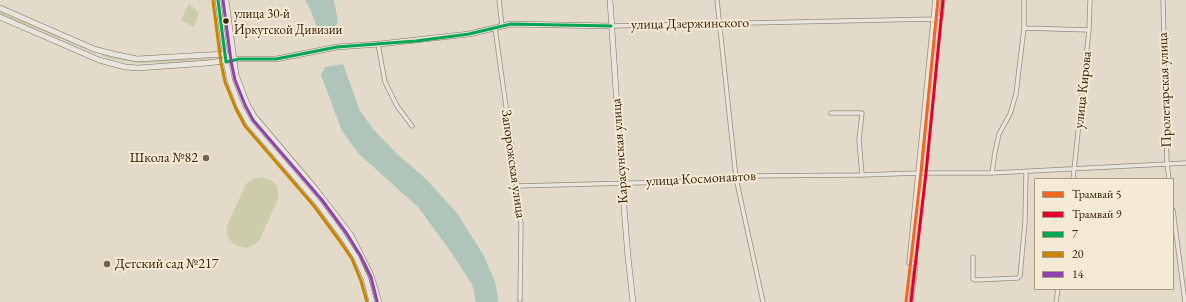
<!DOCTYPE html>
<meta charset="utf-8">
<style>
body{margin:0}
#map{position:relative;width:1186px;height:302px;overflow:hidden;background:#e3dac9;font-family:"EB Garamond",serif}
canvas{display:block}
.legend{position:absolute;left:1034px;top:178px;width:140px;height:112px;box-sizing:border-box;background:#f4ead5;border:1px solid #aa9a81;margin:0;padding:5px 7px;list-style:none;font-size:12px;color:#3a2103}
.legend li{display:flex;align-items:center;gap:8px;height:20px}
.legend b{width:20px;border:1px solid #aa9a81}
</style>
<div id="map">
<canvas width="1186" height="302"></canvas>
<ul class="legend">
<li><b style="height:5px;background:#f26522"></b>Трамвай 5</li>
<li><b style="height:5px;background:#e4002b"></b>Трамвай 9</li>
<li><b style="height:5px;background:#00a651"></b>7</li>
<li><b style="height:5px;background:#c88501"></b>20</li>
<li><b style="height:5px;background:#8e44ad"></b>14</li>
</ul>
</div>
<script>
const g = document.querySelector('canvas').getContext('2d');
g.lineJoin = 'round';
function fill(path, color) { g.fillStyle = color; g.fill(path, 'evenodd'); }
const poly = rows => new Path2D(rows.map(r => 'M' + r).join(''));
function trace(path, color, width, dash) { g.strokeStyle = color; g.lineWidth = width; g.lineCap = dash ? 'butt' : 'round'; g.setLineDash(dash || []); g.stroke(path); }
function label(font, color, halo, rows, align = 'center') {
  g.font = font + ' "EB Garamond",serif'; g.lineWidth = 4; g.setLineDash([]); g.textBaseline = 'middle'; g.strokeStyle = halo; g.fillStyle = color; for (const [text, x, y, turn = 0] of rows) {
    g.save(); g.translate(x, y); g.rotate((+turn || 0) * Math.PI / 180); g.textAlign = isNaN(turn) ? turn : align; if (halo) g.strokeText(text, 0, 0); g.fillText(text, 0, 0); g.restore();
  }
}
fill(poly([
 [222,0,224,0,228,36,226,36],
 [189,3,199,13,194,27,181,20],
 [0,10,84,46,83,48,0,14],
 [102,54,113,57,139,61,212,58,213,59,182,62,138,63,112,59,103,56,101,55],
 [262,177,272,181,276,185,278,190,278,199,259,241,252,246,247,248,241,247,234,244,230,240,227,235,227,226,246,184,253,179]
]), '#cca');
fill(poly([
 [305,0,334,0,338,22,335,27,319,34,311,11],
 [343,64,360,111,374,130,397,154,426,179,457,213,484,256,495,282,497,292,498,302,476,302,473,286,451,252,418,207,359,154,342,131,321,75,325,67]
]), '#afc5ba');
const street = poly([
 [499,0,502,26],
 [717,0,736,178,763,302],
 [1163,0,1167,164,1169,179],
 [611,26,933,19,941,17,943,0],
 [495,28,518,192,521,225,520,300],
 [1024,28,1089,30],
 [378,44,385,82,397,106,412,126],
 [831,113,862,113,859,140,862,175],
 [992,173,995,152,999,134,1010,114,1016,94,1024,28,1024,0],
 [1073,179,1089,30,1090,0],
 [516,186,709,181,746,176,862,175,918,173,992,173,1186,163],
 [1173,210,1185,302],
 [973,257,973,279,975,280,1018,278,1020,276,1025,222,1026,172],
 [911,302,916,264,909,263,935,0],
 [1056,302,1058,289]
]);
const secondary = poly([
 [218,0,226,62,230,81,240,107,249,123,318,203,343,237,356,257,366,279,372,302],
 [226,0,236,75,247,104,254,116,314,187,351,235,371,275,379,302],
 [610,0,622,182,628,257,633,302],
 [0,8,94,49,113,54,137,59,225,54,234,60],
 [0,17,99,60,125,67,138,68,207,63,239,59,276,59,337,47,380,44,469,34,511,24,611,26]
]);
trace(street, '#958d7f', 5);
trace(secondary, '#7c7366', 6);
trace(street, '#e9e4dc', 3.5);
trace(secondary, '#e9e4dc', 5);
trace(poly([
 [218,0,226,62,239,59,276,59,337,47,416,41,469,34,511,24,611,26]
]), '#00a651', 3);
trace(poly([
 [213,1,221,63,225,82,236,109,245,126,314,206,339,240,352,259,361,281,367,302]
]), '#c88501', 3);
trace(poly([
 [223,0,231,61,235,80,245,105,253,120,322,200,347,234,360,255,371,277,377,301]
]), '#8e44ad', 3);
trace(poly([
 [906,302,921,173,938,0]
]), '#f26522', 3);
trace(poly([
 [911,302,926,173,943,0]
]), '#e4002b', 3);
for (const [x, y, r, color] of [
 [226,21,3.5,"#3a2103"],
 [206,158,4,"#756248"],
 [107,264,4,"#756248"]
]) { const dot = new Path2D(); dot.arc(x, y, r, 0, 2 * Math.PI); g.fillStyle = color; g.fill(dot); trace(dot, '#f4ead5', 1.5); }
label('13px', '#3a2103', '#f4ead5', [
 ["улица 30-й",234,14],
 ["Иркутской Дивизии",234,30]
], 'left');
label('14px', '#3a2103', '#f4ead5', [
 ["улица Дзержинского",690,24,-1],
 ["улица Кирова",1083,90,-84],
 ["Пролетарская улица",1165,90,-92],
 ["Карасунская улица",620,151,-94],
 ["Запорожская улица",513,164,82],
 ["улица Космонавтов",701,179,-3]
]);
label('14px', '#3a2103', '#f4ead5', [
 ["Школа №82",198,158],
 ["Детский сад №217",115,264,"left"]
], 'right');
</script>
